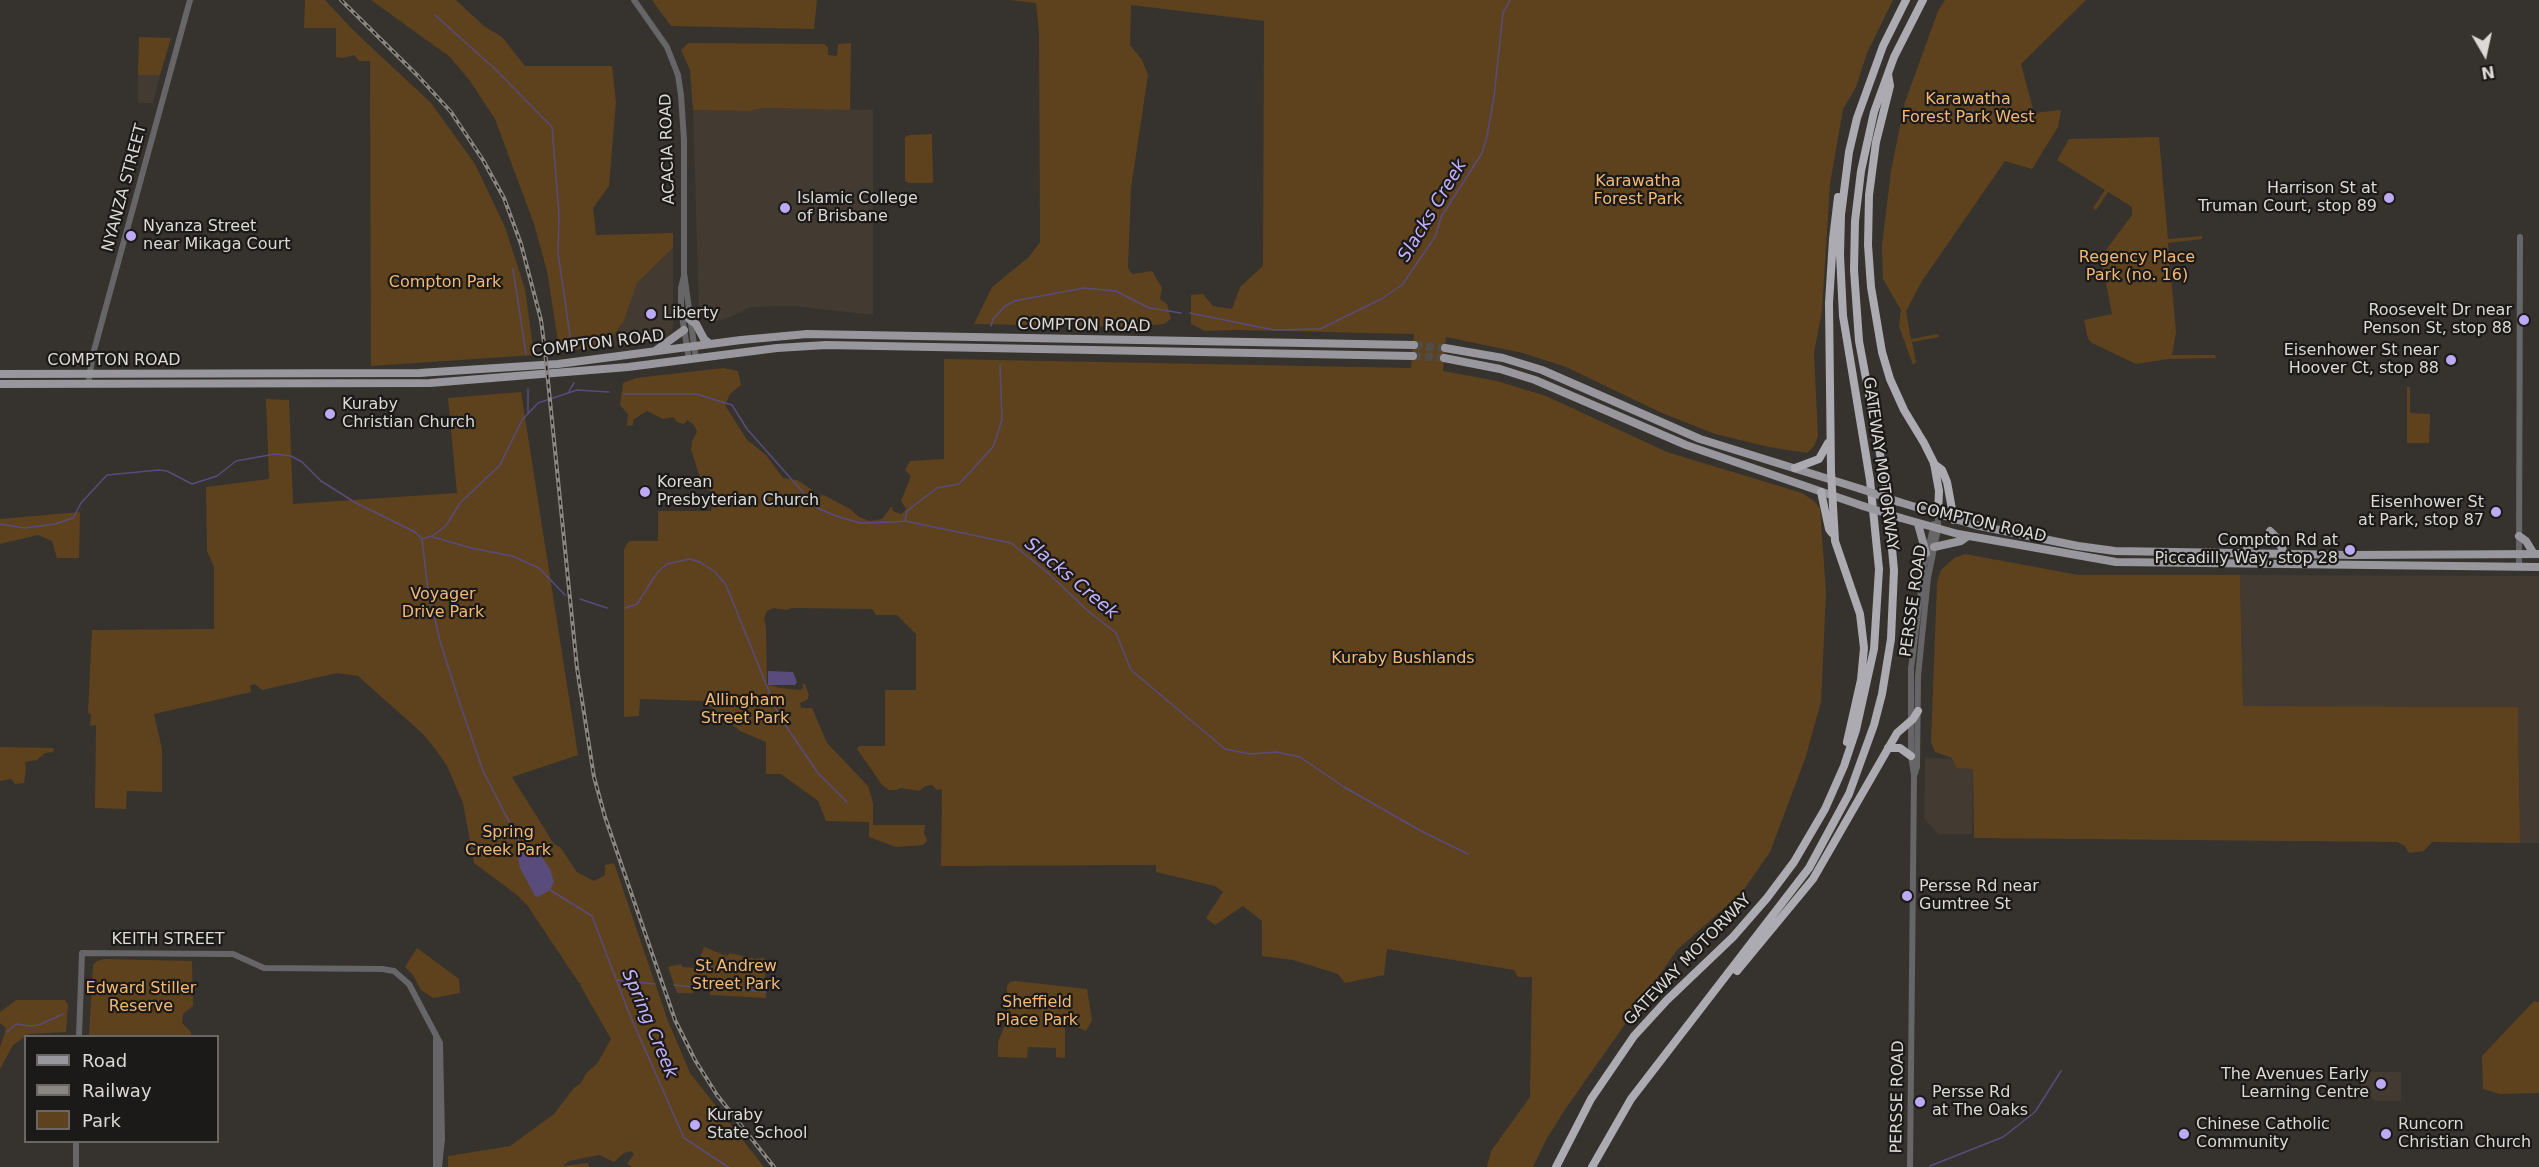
<!DOCTYPE html>
<style>
body{margin:0}
#map{position:relative;width:2539px;height:1167px;overflow:hidden;background:#36322d;font-family:"DejaVu Sans",sans-serif}
canvas{display:block}
.legend{position:absolute;left:24px;top:1035px;width:195px;height:108px;box-sizing:border-box;background:#1c1a18;border:2px solid #696664;margin:0;padding:8px 10px;list-style:none;font-size:18px;color:#dcd9d6}
.legend li{display:flex;align-items:center;gap:12px;height:30px}
.legend b{width:30px;border:2px solid #696664}
.north{position:absolute;left:2455px;top:24px;width:60px;height:60px;-webkit-text-stroke:4px #1c1a18;paint-order:stroke;rotate:171deg;font-size:16px;font-weight:700;line-height:24px;text-align:center;color:#dcd9d6}
.north::after{content:'';display:block;margin:auto;width:21px;height:27px;background:#dcd9d6;clip-path:polygon(50% 0,100% 100%,50% 72%,0 100%)}
</style>
<div id="map">
<canvas width="2539" height="1167"></canvas>
<ul class="legend">
<li><b style="height:8px;background:#98979d"></b>Road</li>
<li><b style="height:8px;background:#8a8783"></b>Railway</li>
<li><b style="height:16px;background:#5e421e"></b>Park</li>
</ul>
<div class="north">N</div>
</div>
<script>
const g = document.querySelector('canvas').getContext('2d');
g.lineJoin = 'round';
function fill(path, color) { g.fillStyle = color; g.fill(path, 'evenodd'); }
const poly = rows => new Path2D(rows.map(r => 'M' + r).join(''));
function trace(path, color, width, dash) { g.strokeStyle = color; g.lineWidth = width; g.lineCap = dash ? 'butt' : 'round'; g.setLineDash(dash || []); g.stroke(path); }
function label(font, color, halo, rows, align = 'center') {
  g.font = font + ' "DejaVu Sans",sans-serif'; g.lineWidth = 4.5; g.setLineDash([]); g.textBaseline = 'middle'; g.strokeStyle = halo; g.fillStyle = color; for (const [text, x, y, turn = 0] of rows) {
    g.save(); g.translate(x, y); g.rotate((+turn || 0) * Math.PI / 180); g.textAlign = isNaN(turn) ? turn : align; if (halo) g.strokeText(text, 0, 0); g.fillText(text, 0, 0); g.restore();
  }
}
fill(poly([
 [138,75,160,75,153,103,138,103],
 [755,108,873,110,873,315,794,306,751,307,731,317,711,323,699,314,693,110,749,111],
 [673,248,673,328,667,338,661,341,604,348,624,321,637,283],
 [2240,575,2539,576,2539,843,2520,843,2518,707,2243,706],
 [1925,758,1956,759,1973,768,1972,834,1938,834,1924,818],
 [2361,1072,2401,1072,2401,1101,2375,1101,2369,1096,2360,1096]
]), '#433a31');
fill(poly([
 [305,0,325,0,354,31,431,103,475,164,505,227,525,289,534,355,371,366,370,61,359,61,354,55,343,58,336,57,336,28,304,28],
 [371,0,456,0,485,27,502,37,525,66,612,66,616,102,609,186,593,208,596,235,673,233,673,248,637,283,624,321,604,348,563,350,559,348,547,271,534,224,495,119,470,81,450,57],
 [652,0,817,0,814,29,671,26],
 [1009,0,1893,0,1867,53,1856,87,1843,109,1830,184,1822,311,1814,353,1818,436,1814,446,1807,453,1769,447,1715,434,1662,413,1566,367,1523,353,1446,337,1443,371,1497,381,1546,396,1667,452,1802,493,1814,501,1820,509,1826,592,1821,702,1805,759,1770,852,1742,892,1677,950,1564,1111,1546,1140,1533,1167,1487,1167,1491,1151,1530,1097,1532,977,1518,977,1514,970,1387,949,1384,975,1345,983,1338,974,1293,960,1262,956,1262,921,1243,906,1215,925,1206,918,1223,892,1215,886,1156,872,1156,865,941,866,942,789,937,790,932,785,925,786,919,791,901,788,896,790,889,790,882,785,857,749,859,746,885,746,885,690,916,690,916,634,897,615,876,615,872,609,792,608,786,610,773,608,767,611,764,618,766,627,767,684,780,688,800,690,803,688,803,683,805,684,809,695,807,700,800,703,801,708,812,708,827,743,868,786,873,803,873,825,925,825,924,833,927,841,923,845,896,847,869,837,869,822,826,821,818,801,781,774,766,774,766,742,740,731,704,701,640,699,639,716,624,717,624,550,626,545,630,541,658,541,658,511,711,511,714,497,713,493,703,486,691,450,692,441,697,432,694,425,687,420,684,424,677,422,673,417,663,419,647,411,633,420,633,425,627,426,628,414,620,405,623,383,636,378,723,368,738,371,741,385,730,394,725,405,747,440,766,455,783,478,797,480,811,489,817,496,824,495,850,509,859,517,870,521,882,519,892,506,893,511,898,513,902,514,906,509,901,501,911,476,905,470,910,461,944,459,944,359,1411,368,1414,334,1236,330,1205,331,1191,324,1191,295,1203,294,1213,306,1232,309,1240,287,1263,266,1264,21,1131,5,1130,45,1142,60,1148,75,1131,188,1128,268,1132,274,1152,271,1162,288,1160,299,1167,304,1171,319,1164,324,1129,327,974,324,992,287,1029,257,1040,242,1039,32,1036,3],
 [1945,0,2086,0,2021,64,2034,113,2061,110,2058,127,2032,169,2005,161,1922,281,1906,311,1911,339,1938,334,1939,337,1912,342,1916,362,1913,365,1899,326,1901,310,1883,279,1882,245,1891,171,1905,102,1938,11],
 [139,37,171,38,160,75,138,75],
 [688,43,824,44,828,47,828,55,837,56,838,44,851,43,850,110,763,108,749,111,693,110,690,70,681,50],
 [932,134,933,183,909,183,905,181,905,137,910,135],
 [2159,137,2168,239,2202,236,2202,239,2168,243,2176,332,2172,355,2215,355,2216,358,2168,359,2136,364,2092,343,2088,339,2084,320,2112,314,2102,263,2103,254,2132,215,2132,207,2108,192,2096,210,2093,208,2105,190,2057,160,2069,139],
 [2407,387,2410,387,2410,413,2430,414,2429,443,2407,443],
 [521,392,578,755,512,777,554,844,560,847,577,872,594,881,605,875,605,865,614,863,668,1021,690,1073,764,1167,632,1167,627,1164,634,1154,631,1151,624,1153,614,1162,599,1155,569,1161,563,1166,588,1163,589,1167,448,1167,448,1156,510,1146,554,1114,574,1088,581,1083,587,1072,597,1064,611,1039,580,985,581,983,579,983,527,905,517,895,474,863,463,803,447,766,436,750,423,734,358,676,337,673,262,690,255,684,250,686,251,692,154,714,162,749,162,792,127,791,126,809,95,808,96,725,90,726,91,714,88,713,92,630,214,629,214,567,207,551,206,487,269,479,266,399,289,400,293,504,457,493,448,398],
 [80,512,79,558,57,558,52,541,38,535,0,544,0,519],
 [1965,554,2079,575,2240,575,2243,706,2518,707,2520,843,2432,842,2424,851,2409,853,2405,846,2397,842,1974,838,1973,769,1956,768,1952,758,1935,752,1931,742,1937,582,1941,570,1954,558],
 [0,747,54,748,53,752,45,753,37,760,25,762,26,770,24,783,15,784,11,779,0,781],
 [704,947,727,956,730,953,755,959,765,958,766,998,710,995,710,991,693,989,693,993,677,993,668,967,681,964,682,967,696,968],
 [417,948,459,979,460,993,433,998,421,990,413,975,405,967],
 [104,959,192,961,193,1006,183,1014,182,1023,191,1032,191,1036,89,1036,93,965,97,961],
 [1015,981,1087,989,1092,1020,1086,1031,1065,1022,1065,1058,1056,1057,1056,1048,1028,1047,1027,1058,998,1057,998,1042,1007,1020,1007,986,1010,982],
 [16,1000,65,1000,68,1005,66,1032,29,1034,13,1045,0,1069,0,1048,6,1028,0,1023,0,1012],
 [2534,1001,2539,1002,2539,1093,2500,1094,2483,1089,2482,1056]
]), '#5e421e');
fill(poly([
 [768,671,793,672,797,682,795,685,768,685],
 [520,843,531,845,538,851,550,869,554,882,550,890,538,897,535,896,520,868,517,853]
]), '#594c7d');
trace(poly([
 [435,15,495,69,552,127,559,214,558,253,572,349],
 [513,269,526,354],
 [1190,313,1274,330,1320,329,1381,299,1402,285,1435,237,1441,217,1482,153,1487,136,1494,97,1503,13,1510,0],
 [991,326,993,319,1004,307,1014,301,1084,288,1116,291,1149,308,1181,313],
 [569,391,574,383],
 [624,394,696,394,732,405,747,429,817,508,839,517,860,523,892,522,905,521,907,511,937,488,959,484,993,447,1002,420,1000,365],
 [528,414,528,389],
 [905,521,1011,543,1047,572,1087,610,1116,633,1131,670,1225,749,1250,754,1276,752,1300,757,1344,787,1421,831,1468,854],
 [0,524,25,528,55,524,73,518,81,503,107,475,159,470,167,471,192,484,217,476,236,461,275,454,291,456,302,462,321,481,356,503,415,532,422,539,432,536,446,526,460,503,500,465,522,420,538,403,577,390,609,392],
 [433,537,471,548,512,556,539,568,565,595],
 [422,539,428,590,440,641,458,698,483,771,520,843],
 [580,599,607,608],
 [625,608,637,604,657,573,667,564,689,559,700,562,715,572,726,585,779,716,818,773,847,802],
 [550,890,592,916,629,1013,684,1138,728,1167],
 [618,980,655,984],
 [674,985,718,990,730,988,766,992],
 [7,1032,16,1024,30,1026,39,1025,63,1014],
 [1930,1166,2003,1137,2035,1112,2061,1071]
]), '#594c7d', 1.5);
trace(poly([
 [1414,345,1445,348],
 [1413,356,1444,358]
]), '#4f4b46', 8, [8, 4]);
trace(poly([
 [634,0,667,47,678,75,681,95,684,140,684,273,696,359],
 [684,276,681,288,681,310,689,360],
 [88,384,93,354,190,0],
 [2519,567,2520,237],
 [1914,775,1911,756,1911,669,1924,566,1934,524],
 [79,1036,82,953,227,954,233,954,264,968,382,969,394,971,409,984,440,1043,442,1139,439,1167],
 [436,1038,436,1166],
 [76,1167,76,1142],
 [1910,1167,1914,776,1917,767,1918,676,1928,578,1938,529,1938,514]
]), '#666568', 6);
trace(poly([
 [689,319,696,324,704,339,710,344],
 [1445,348,1503,358,1542,370,1700,439,1861,489],
 [655,351,684,330],
 [1444,358,1500,369,1535,380,1686,445,1863,506],
 [0,374,419,373,558,364,741,340,807,334,1414,345],
 [0,384,430,383,628,367,777,348,826,345,1413,356],
 [1899,502,1975,525,2078,546,2115,551,2350,555,2539,554],
 [1901,518,1958,534,2116,562,2539,567],
 [1918,524,1926,553],
 [2270,531,2276,537,2284,552],
 [2519,536,2526,541,2534,554],
 [1934,547,1961,541,1968,536],
 [2245,552,2249,546,2264,540]
]), '#98979d', 8);
trace(poly([
 [1888,74,1890,86,1876,142,1869,195,1868,245,1871,287,1882,352,1890,379,1904,410,1924,443,1934,463,1939,491,1938,514],
 [1838,197,1833,239,1829,303,1831,471,1835,541,1860,614,1864,648,1861,680,1847,742],
 [1934,464,1942,470,1947,482,1954,520],
 [1795,468,1819,459,1828,443],
 [1821,492,1829,529,1832,533],
 [1888,748,1900,748,1911,756],
 [1737,971,1813,879,1897,733,1913,719,1918,711],
 [1556,1167,1591,1099,1634,1036,1667,1000,1733,937,1767,898,1794,862,1825,809,1844,766,1856,730,1874,649,1879,569,1870,480,1843,316,1840,255,1841,215,1849,152,1857,118,1883,46,1906,0],
 [1592,1167,1631,1099,1809,868,1849,794,1874,725,1882,694,1891,639,1894,570,1886,486,1859,341,1854,270,1855,221,1861,171,1874,112,1894,57,1923,0]
]), '#acabb2', 8);
const rail = poly([
 [341,0,418,76,451,112,483,160,504,198,521,244,541,320,545,351,577,668,594,777,605,817,675,1020,695,1060,717,1095,774,1167]
]);
trace(rail, '#8a8783', 4);
trace(rail, '#1c1a18', 1.5, [4.5]);
trace(poly([
 [1861,489,1899,502],
 [1863,506,1901,518]
]), '#98979d', 8);
for (const [x, y, r, color] of [
 [2389,198,6,"#bcaaf5"],
 [785,208,6,"#bcaaf5"],
 [131,236,6,"#bcaaf5"],
 [651,314,6,"#bcaaf5"],
 [2524,320,6,"#bcaaf5"],
 [2451,360,6,"#bcaaf5"],
 [330,414,6,"#bcaaf5"],
 [645,492,6,"#bcaaf5"],
 [2496,512,6,"#bcaaf5"],
 [2350,550,6,"#bcaaf5"],
 [1907,896,6,"#bcaaf5"],
 [2381,1084,6,"#bcaaf5"],
 [1920,1102,6,"#bcaaf5"],
 [695,1125,6,"#bcaaf5"],
 [2184,1134,6,"#bcaaf5"],
 [2386,1134,6,"#bcaaf5"]
]) { const dot = new Path2D(); dot.arc(x, y, r, 0, 2 * Math.PI); g.fillStyle = color; g.fill(dot); trace(dot, '#1c1a18', 2); }
label('16px', '#f3b974', '#1c1a18', [
 ["Karawatha",1968,100],
 ["Forest Park West",1968,118],
 ["Karawatha",1638,182],
 ["Forest Park",1638,200],
 ["Regency Place",2137,258],
 ["Park (no. 16)",2137,276],
 ["Compton Park",445,283],
 ["Voyager",443,595],
 ["Drive Park",443,613],
 ["Kuraby Bushlands",1403,659],
 ["Allingham",745,701],
 ["Street Park",745,719],
 ["Spring",508,833],
 ["Creek Park",508,851],
 ["St Andrew",736,967],
 ["Street Park",736,985],
 ["Edward Stiller",141,989],
 ["Reserve",141,1007],
 ["Sheffield",1037,1003],
 ["Place Park",1037,1021]
]);
label('16px', '#dcd9d6', '#1c1a18', [
 ["ACACIA ROAD",668,149,-92],
 ["NYANZA STREET",125,188,-75],
 ["COMPTON ROAD",1084,326,1],
 ["COMPTON ROAD",598,344,-7],
 ["COMPTON ROAD",114,361],
 ["GATEWAY MOTORWAY",1880,464,82],
 ["COMPTON ROAD",1981,523,13],
 ["PERSSE ROAD",1914,601,-82],
 ["KEITH STREET",168,940],
 ["GATEWAY MOTORWAY",1688,960,-46],
 ["PERSSE ROAD",1898,1097,-89]
]);
label('16px', '#dcd9d6', '#1c1a18', [
 ["Harrison St at",2377,189,"right"],
 ["Truman Court, stop 89",2377,207,"right"],
 ["Islamic College",797,199],
 ["of Brisbane",797,217],
 ["Nyanza Street",143,227],
 ["near Mikaga Court",143,245],
 ["Roosevelt Dr near",2512,311,"right"],
 ["Penson St, stop 88",2512,329,"right"],
 ["Liberty",663,314],
 ["Eisenhower St near",2439,351,"right"],
 ["Hoover Ct, stop 88",2439,369,"right"],
 ["Kuraby",342,405],
 ["Christian Church",342,423],
 ["Korean",657,483],
 ["Presbyterian Church",657,501],
 ["Eisenhower St",2484,503,"right"],
 ["at Park, stop 87",2484,521,"right"],
 ["Compton Rd at",2338,541,"right"],
 ["Piccadilly Way, stop 28",2338,559,"right"],
 ["Persse Rd near",1919,887],
 ["Gumtree St",1919,905],
 ["The Avenues Early",2369,1075,"right"],
 ["Learning Centre",2369,1093,"right"],
 ["Persse Rd",1932,1093],
 ["at The Oaks",1932,1111],
 ["Kuraby",707,1116],
 ["State School",707,1134],
 ["Chinese Catholic",2196,1125],
 ["Community",2196,1143],
 ["Runcorn",2398,1125],
 ["Christian Church",2398,1143]
], 'left');
label('italic 18px', '#c4b1fe', '#1c1a18', [
 ["Slacks Creek",1433,211,-59],
 ["Slacks Creek",1071,579,40],
 ["Spring Creek",649,1024,67]
]);
</script>
